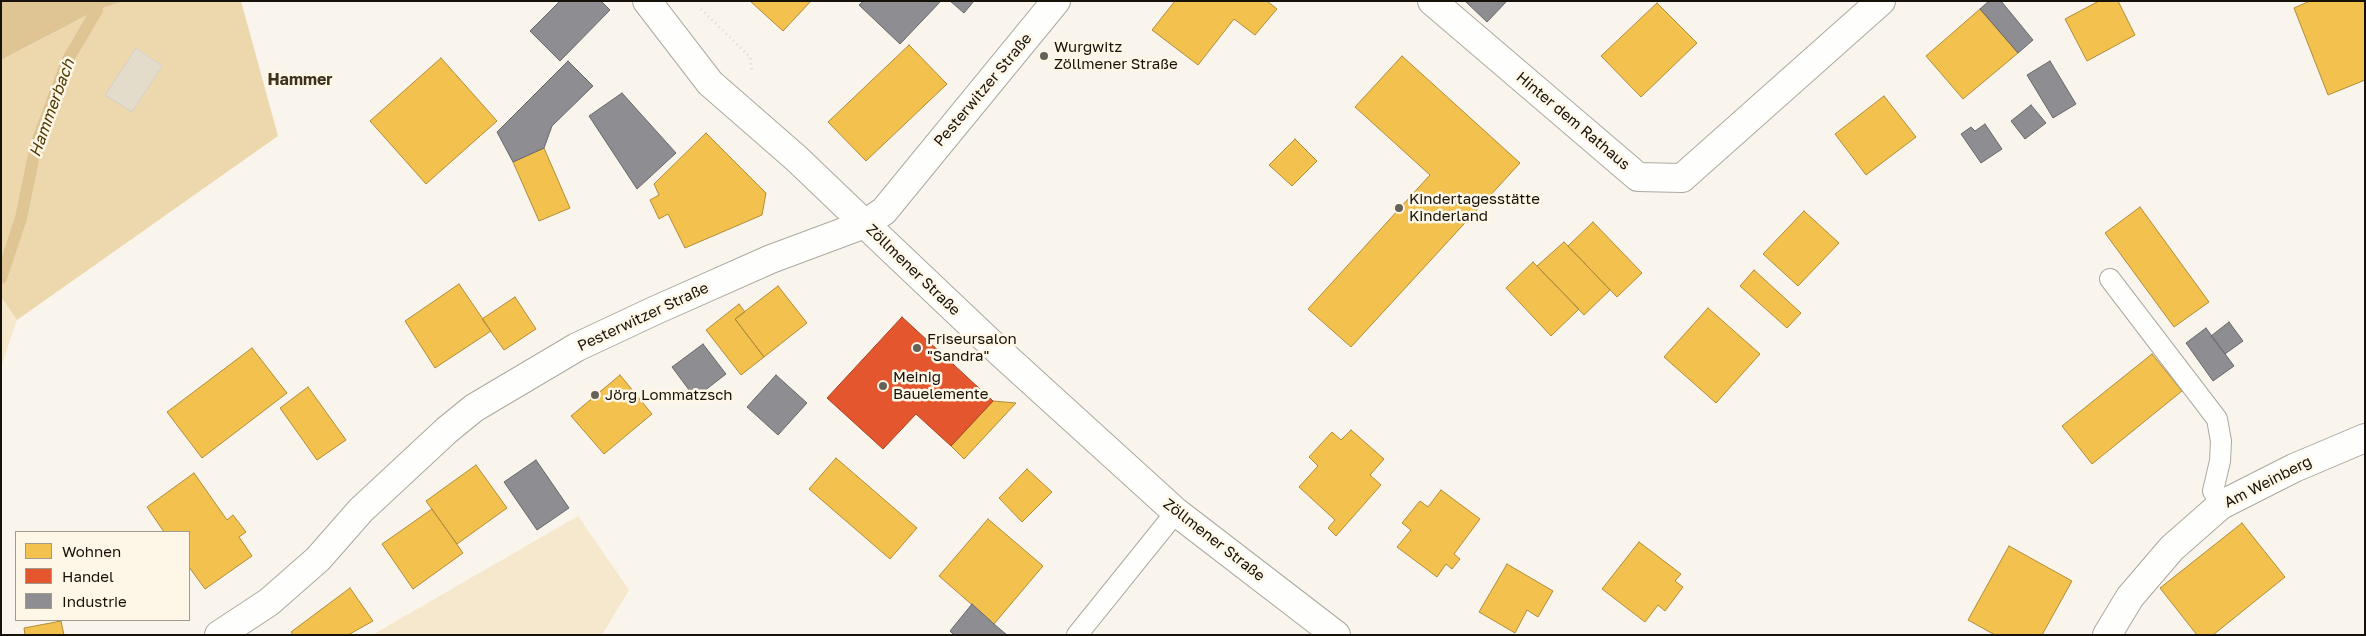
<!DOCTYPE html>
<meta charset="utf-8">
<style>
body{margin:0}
#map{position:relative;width:2366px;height:636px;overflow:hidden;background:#f9f5ec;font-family:"Golos Text",sans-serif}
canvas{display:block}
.frame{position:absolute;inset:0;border:2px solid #161209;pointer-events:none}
.legend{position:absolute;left:15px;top:531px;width:175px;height:90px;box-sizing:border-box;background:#fef6e7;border:1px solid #a19b8e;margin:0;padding:6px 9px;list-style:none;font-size:15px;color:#161209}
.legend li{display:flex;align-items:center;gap:10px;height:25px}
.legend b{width:25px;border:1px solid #a19b8e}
</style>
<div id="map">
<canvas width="2366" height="636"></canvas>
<div class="frame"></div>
<ul class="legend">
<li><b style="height:14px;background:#f2c14e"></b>Wohnen</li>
<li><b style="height:14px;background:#e4572e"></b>Handel</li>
<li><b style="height:14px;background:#8d8d92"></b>Industrie</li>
</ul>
</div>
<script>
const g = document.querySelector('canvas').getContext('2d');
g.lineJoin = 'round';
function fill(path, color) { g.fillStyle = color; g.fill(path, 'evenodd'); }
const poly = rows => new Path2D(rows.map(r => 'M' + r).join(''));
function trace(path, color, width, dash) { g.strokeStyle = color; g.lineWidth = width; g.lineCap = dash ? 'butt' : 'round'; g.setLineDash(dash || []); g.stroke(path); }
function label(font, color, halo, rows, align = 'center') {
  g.font = font + ' "Golos Text",sans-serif'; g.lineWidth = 5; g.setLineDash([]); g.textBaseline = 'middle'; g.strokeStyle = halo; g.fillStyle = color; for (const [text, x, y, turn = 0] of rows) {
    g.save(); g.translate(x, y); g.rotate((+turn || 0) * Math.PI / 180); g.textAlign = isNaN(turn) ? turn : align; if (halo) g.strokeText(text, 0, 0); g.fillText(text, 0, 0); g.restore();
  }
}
fill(poly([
 [1,297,17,320,1,367],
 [578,516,629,590,602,635,372,635]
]), '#f6e8cd');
fill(poly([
 [124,1,241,1,278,136,17,320,1,297,1,60,97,10],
 [136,48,162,66,132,112]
]), '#edd8ae');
fill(poly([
 [1,1,124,1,97,10,1,60]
]), '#dec593');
const homes = poly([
 [750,1,811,1,783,31,750,1],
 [1175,1,1267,1,1277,9,1255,35,1234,19,1198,65,1152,30,1175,1],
 [2099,1,2118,1,2135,35,2087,61,2065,19,2099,1],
 [2310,1,2365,1,2365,80,2328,95,2294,8,2310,1],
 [1657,3,1697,43,1641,97,1601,56,1657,3],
 [1980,9,2018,53,1963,99,1926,56,1980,9],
 [909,45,947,84,866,161,828,122,909,45],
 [1402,56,1520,163,1351,347,1308,309,1430,175,1355,107,1402,56],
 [441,58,497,121,426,184,370,121,441,58],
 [1884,96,1916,137,1866,175,1835,134,1884,96],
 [706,133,766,193,762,215,685,248,668,214,659,219,650,200,659,195,654,184,706,133],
 [1295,139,1317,161,1292,186,1269,165,1295,139],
 [544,148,570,208,539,221,513,162,544,148],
 [2140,207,2209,302,2174,327,2105,233,2140,207],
 [1804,211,1839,243,1798,286,1763,254,1804,211],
 [1593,222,1642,273,1617,297,1568,246,1593,222],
 [1564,242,1610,290,1584,315,1537,266,1564,242],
 [1533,262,1579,309,1551,336,1506,288,1533,262],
 [1754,270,1801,313,1787,328,1740,286,1754,270],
 [459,284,491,331,435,368,405,321,459,284],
 [778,286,807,323,764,357,735,319,778,286],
 [515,297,536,329,504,350,482,319,515,297],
 [739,304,745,312,735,319,764,357,741,375,706,330,739,304],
 [1708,308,1760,354,1716,403,1664,357,1708,308],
 [252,348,287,393,202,458,167,412,252,348],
 [2152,354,2182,391,2092,464,2062,426,2152,354],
 [620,375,652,414,604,454,571,416,620,375],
 [308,387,346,440,317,460,280,408,308,387],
 [993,401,1016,403,964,459,951,446,993,401],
 [1351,430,1384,459,1370,475,1381,485,1336,536,1328,528,1335,520,1299,487,1318,466,1309,457,1332,432,1341,440,1351,430],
 [836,458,917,528,890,559,809,489,836,458],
 [476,465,507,508,457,544,426,501,476,465],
 [1027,469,1052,492,1022,522,999,498,1027,469],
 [194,473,227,520,233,515,246,532,239,537,252,556,205,589,189,567,189,532,164,532,147,507,194,473],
 [1441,490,1480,519,1454,554,1460,559,1452,569,1446,564,1437,577,1397,547,1411,530,1402,523,1420,501,1428,507,1441,490],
 [432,509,463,553,413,589,382,544,432,509],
 [988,519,1043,566,994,624,939,576,988,519],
 [2242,523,2285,577,2213,635,2197,635,2160,588,2242,523],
 [1639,542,1681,574,1675,581,1683,587,1665,611,1658,605,1645,622,1602,589,1639,542],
 [2009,546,2072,581,2042,635,1995,635,1968,620,2009,546],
 [1507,564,1553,591,1538,617,1527,610,1515,633,1479,612,1507,564],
 [350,588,373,621,348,635,293,635,291,632,350,588],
 [61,621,64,635,25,635,24,628,61,621]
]);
fill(homes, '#f2c14e');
trace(homes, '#b08c39', 1);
const shops = poly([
 [902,317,993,401,951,446,916,414,883,449,827,398,902,317]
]);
fill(shops, '#e4572e');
trace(shops, '#a64223', 1);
const industry = poly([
 [560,1,601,1,610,10,560,61,530,31,560,1],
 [863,1,941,1,900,44,859,5,863,1],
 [950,1,974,1,964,13,950,1],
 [1465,1,1507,1,1487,22,1465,1],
 [1989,1,2001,1,2033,40,2018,53,1980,9,1989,1],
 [568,61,593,86,552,126,544,148,513,162,497,132,568,61],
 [2050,61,2076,104,2053,118,2027,75,2050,61],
 [622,93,676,153,637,189,589,116,622,93],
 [2031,105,2046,123,2025,139,2011,121,2031,105],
 [1985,124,2002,149,1981,163,1961,134,1971,127,1975,131,1985,124],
 [2229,322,2243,341,2225,354,2211,336,2229,322],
 [2206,328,2234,366,2213,381,2186,343,2206,328],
 [703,344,726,374,695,398,672,367,703,344],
 [776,375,807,403,778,435,747,407,776,375],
 [536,460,569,508,537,530,504,482,536,460],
 [972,604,994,624,1007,635,954,635,950,631,972,604]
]);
fill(industry, '#8d8d92');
trace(industry, '#696869', 1);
trace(poly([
 [1,278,21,218,36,145,67,61,97,10,97,1]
]), '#dec593', 12);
const building = poly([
 [136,48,162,66,132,112,105,95,136,48]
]);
fill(building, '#e4dcca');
trace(building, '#d3cfc7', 1);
const lane = poly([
 [2110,279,2217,419,2221,441,2220,461,2213,491,2221,505],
 [1077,635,1176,512]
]);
const street = poly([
 [1432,1,1638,177,1682,178,1881,1],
 [865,224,1001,353,1176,512,1336,635],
 [2107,635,2130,597,2172,548,2221,505,2294,468,2365,438]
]);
const secondary = poly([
 [647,1,710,83,796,158,865,224],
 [219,635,269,602,318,559,361,510,447,430,474,408,577,347,656,310,771,259,865,224,884,211,1056,1]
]);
trace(lane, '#ada9a1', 22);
trace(street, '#ada9a1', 30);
trace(secondary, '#ada9a1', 30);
trace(poly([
 [701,9,750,57,752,72]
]), '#dad9d6', 3, [1, 4]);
trace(lane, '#fefefc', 20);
trace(street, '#fefefc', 28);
trace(secondary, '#fefefc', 28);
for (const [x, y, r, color] of [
 [1044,56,5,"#656158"],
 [1399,208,5,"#656158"],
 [917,348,5,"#656158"],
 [883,386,5,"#656158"],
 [595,395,5,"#656158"]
]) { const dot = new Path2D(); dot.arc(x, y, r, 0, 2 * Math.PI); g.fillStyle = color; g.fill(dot); trace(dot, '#fef6e7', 2); }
label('15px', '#161209', '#fef6e7', [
 ["Wurgwitz",1054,47],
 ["Zöllmener Straße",1054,64],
 ["Kindertagesstätte",1409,199],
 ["Kinderland",1409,216],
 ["Friseursalon",927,339],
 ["\"Sandra\"",927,356],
 ["Meinig",893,377],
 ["Bauelemente",893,394],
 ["Jörg Lommatzsch",605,395]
], 'left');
label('15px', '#161209', '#fef6e7', [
 ["Pesterwitzer Straße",983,90,-50],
 ["Hinter dem Rathaus",1573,121,40],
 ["Zöllmener Straße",913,270,44],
 ["Pesterwitzer Straße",643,317,-25],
 ["Am Weinberg",2268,482,-27],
 ["Zöllmener Straße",1214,540,38]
]);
label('bold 16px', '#3c321d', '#fef6e7', [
 ["Hammer",300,80]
]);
label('italic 16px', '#4f3800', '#fef6e7', [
 ["Hammerbach",52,108,-70]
]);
</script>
